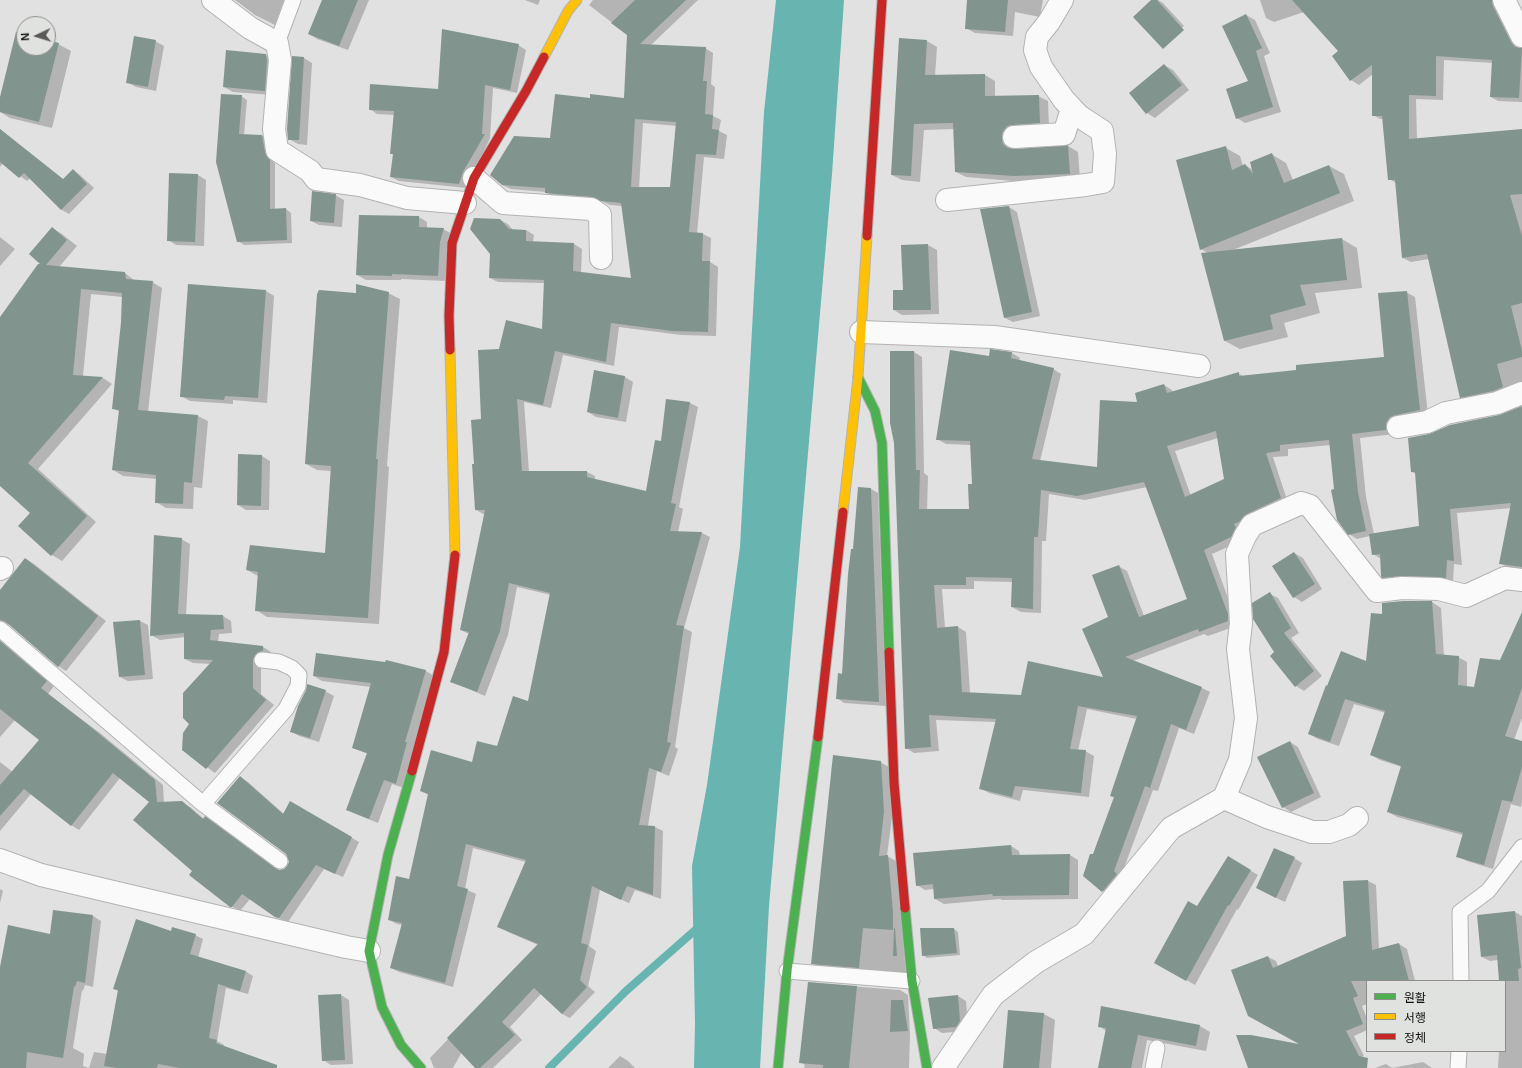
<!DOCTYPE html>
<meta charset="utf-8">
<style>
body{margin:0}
#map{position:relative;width:1522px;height:1068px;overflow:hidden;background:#e0e1e0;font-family:Helvetica,"Noto Sans KR",sans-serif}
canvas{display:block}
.legend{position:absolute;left:1366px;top:980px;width:140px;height:72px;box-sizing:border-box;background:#e0e2df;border:1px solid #8d8e8c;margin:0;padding:5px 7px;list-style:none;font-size:12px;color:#10100f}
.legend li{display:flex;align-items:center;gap:8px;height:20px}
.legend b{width:20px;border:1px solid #8d8e8c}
.north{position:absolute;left:16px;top:16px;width:40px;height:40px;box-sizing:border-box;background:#e0e2df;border:1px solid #8d8e8c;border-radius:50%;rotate:266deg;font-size:11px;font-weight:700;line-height:16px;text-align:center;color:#10100f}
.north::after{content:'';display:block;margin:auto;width:14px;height:18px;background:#595958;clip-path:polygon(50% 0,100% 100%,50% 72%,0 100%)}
</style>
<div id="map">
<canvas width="1522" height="1068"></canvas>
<ul class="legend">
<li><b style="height:5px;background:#4caf50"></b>원활</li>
<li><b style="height:5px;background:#ffc107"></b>서행</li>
<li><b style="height:5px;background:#c62828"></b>정체</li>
</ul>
<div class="north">N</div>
</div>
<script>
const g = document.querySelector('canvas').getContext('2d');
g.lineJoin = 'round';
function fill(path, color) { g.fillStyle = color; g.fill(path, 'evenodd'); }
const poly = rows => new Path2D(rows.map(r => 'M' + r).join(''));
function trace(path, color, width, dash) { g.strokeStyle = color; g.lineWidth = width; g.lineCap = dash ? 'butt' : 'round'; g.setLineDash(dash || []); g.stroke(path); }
fill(poly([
 [776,0,844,0,832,174,769,906,760,1068,694,1068,695,1024,692,866,707,785,740,547,764,112]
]), '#68b4b0');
fill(poly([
 [235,0,284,0,275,25,255,15],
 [323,0,369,0,348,50,317,39,309,34],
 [525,0,540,0,538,5],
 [593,0,698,0,650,46,705,48,713,53,711,84,715,87,713,116,721,120,719,131,727,135,724,159,704,157,697,234,703,234,711,238,710,262,718,267,716,336,681,335,619,327,614,366,563,355,551,408,524,402,529,472,587,472,595,476,595,480,646,493,662,442,666,401,690,403,698,407,679,507,683,509,678,532,702,533,710,537,684,628,692,632,675,747,678,749,669,776,657,771,648,826,655,827,663,831,661,899,635,890,629,903,600,890,589,946,596,951,588,986,595,992,570,1018,562,1014,541,994,510,1027,522,1040,493,1068,476,1068,462,1052,453,1068,434,1068,430,1058,538,945,506,931,526,862,473,848,465,889,476,894,453,987,399,972,391,968,402,925,397,924,389,920,410,880,429,795,421,791,472,763,498,747,529,702,551,595,517,587,508,635,485,696,451,681,469,634,461,630,485,515,476,510,476,465,482,420,500,350,543,331,545,283,498,282,490,278,500,220,508,224,513,230,526,230,534,235,533,242,574,244,582,249,581,273,632,279,623,206,610,205,601,201,554,197,546,192,511,189,502,185,551,139,590,99,625,99,628,35,589,5],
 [643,123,677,126,671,188,639,188],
 [968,0,1043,0,1040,17,1015,12,1013,36,975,33,966,28],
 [1153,0,1158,0,1163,3,1184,26,1163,44],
 [1260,0,1500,0,1500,11,1518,47,1522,49,1522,102,1498,101,1491,97,1493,63,1444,60,1443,100,1416,99,1417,139,1522,130,1522,387,1468,401,1461,397,1429,259,1411,262,1403,258,1396,183,1389,179,1384,119,1380,119,1373,115,1373,74,1359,85,1351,80,1340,51,1304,12,1274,22,1266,18],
 [1246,15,1255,20,1270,53,1264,56,1281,112,1245,123,1237,118,1250,82],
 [24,35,24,48,48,48,48,41,58,44,71,51,52,128,10,118,0,112,0,101],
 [155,41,164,46,156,91,136,87,127,82],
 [927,41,937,47,935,76,985,75,995,81,995,97,1038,96,1048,101,1049,128,1011,144,1013,150,1068,146,1078,152,1080,179,1025,182,966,177,956,172,954,129,924,130,920,182,902,180,892,175],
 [518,45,526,50,517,93,493,88,490,138,467,188,399,181,391,177,394,155,391,153,395,115,377,114,370,109,439,90],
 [266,55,274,60,273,95,233,92,224,87],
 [293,57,304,58,312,63,307,145,298,144,289,139],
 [1164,65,1173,70,1189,90,1155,118,1147,113,1130,93],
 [241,96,247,100,244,135,262,136,268,140,270,156,275,164,275,210,286,209,291,213,292,243,244,245,238,241,217,161],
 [0,129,64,180,73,170,80,175,94,188,69,214,62,210,30,178,27,181,3,163,0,167],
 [1226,148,1240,156,1243,166,1245,165,1253,170,1271,154,1286,163,1293,180,1329,166,1344,174,1354,201,1233,250,1342,239,1357,248,1362,288,1315,293,1320,313,1284,323,1288,337,1240,349,1225,341,1202,254,1208,253,1201,249],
 [170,174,198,175,206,180,204,246,176,245,168,240],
 [335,195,344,200,342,227,319,225,311,221],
 [1009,207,1017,212,1040,316,1013,322,1005,318],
 [419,217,427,222,427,229,443,229,452,234,446,281,401,279,401,280,366,280,357,275],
 [52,228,62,234,77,246,59,267,125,273,135,281,152,282,162,288,148,412,198,416,208,421,202,488,194,487,193,509,166,508,156,502,157,479,123,476,113,470,120,412,113,408,122,322,123,297,91,294,83,376,103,378,112,384,38,469,96,522,62,561,52,555,19,526,31,512,0,484,0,319,44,266],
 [0,237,15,249,0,266],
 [928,245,937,250,939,314,902,315,894,310,904,291,902,246],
 [189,285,266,291,274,296,267,403,233,400,233,404,190,401,181,396],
 [1406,292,1415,297,1428,415,1394,434,1360,438,1366,497,1374,534,1420,527,1416,474,1412,472,1430,435,1502,416,1522,408,1522,571,1509,568,1500,563,1511,508,1457,513,1462,565,1454,564,1453,582,1391,582,1383,577,1381,559,1373,554,1370,536,1357,539,1349,534,1336,490,1331,445,1288,449,1288,456,1273,457,1288,503,1239,542,1212,554,1236,620,1236,626,1208,636,1204,634,1133,661,1202,688,1210,692,1194,734,1179,728,1158,791,1153,790,1121,876,1111,896,1103,891,1084,876,1094,855,1115,798,1111,796,1137,719,1087,709,1078,751,1085,751,1094,756,1089,797,1023,790,1020,801,989,793,981,788,996,722,936,720,939,751,914,753,906,748,914,352,922,357,924,473,928,476,927,510,970,510,973,485,971,445,946,444,937,439,990,357,1012,353,1020,358,1019,361,1053,369,1061,374,1040,461,1098,468,1139,403,1164,385,1172,390,1173,392,1238,373,1243,376,1297,371,1385,357],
 [1218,438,1225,480,1191,496,1175,451],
 [1147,487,1188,600,1144,616,1127,571,1118,566,1109,618,1105,679,1022,696,970,693,966,632,958,627,945,628,942,589,974,589,974,581,1013,582,1012,607,1021,612,1041,613,1042,541,1046,541,1049,494,1085,500],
 [388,293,400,299,387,466,389,467,379,624,267,617,256,610,258,576,247,570,326,554,331,471,317,470,306,464,357,294],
 [625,377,633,382,626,422,596,417,588,412],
 [239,455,262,456,270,461,269,510,246,510,238,505],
 [871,489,878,493,886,706,844,703,837,698,843,675,854,550],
 [181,539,190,544,186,615,223,616,231,621,232,633,219,634,218,642,263,647,271,652,271,655,261,663,261,694,274,705,215,773,183,750,211,664,193,663,185,659,185,637,160,640,151,635],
 [1294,553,1303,558,1322,589,1302,602,1294,597],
 [26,559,34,564,106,621,66,671,58,666,11,625,6,624,0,630,0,592],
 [1270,594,1278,598,1299,633,1291,638,1322,676,1304,691,1296,686,1275,653],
 [1403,602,1432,602,1441,608,1444,656,1458,657,1467,662,1467,687,1475,688,1500,661,1522,615,1522,718,1514,740,1522,742,1522,802,1521,807,1511,804,1493,869,1467,861,1458,856,1463,835,1397,817,1388,812,1402,767,1380,760,1371,755,1386,713,1354,704,1339,746,1318,739,1309,734,1367,663,1383,615],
 [140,621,148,625,153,679,128,681,120,677],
 [0,638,54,686,48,694,100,733,163,785,164,803,181,802,190,807,204,819,213,822,280,871,284,870,288,867,290,862,286,853,240,777,248,782,284,814,290,802,359,842,343,877,324,869,288,922,275,917,250,899,240,911,231,906,194,871,150,802,120,778,79,830,71,825,31,794,0,831,0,762,13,772,40,739,15,720,0,737],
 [426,671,434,676,404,788,392,784,378,823,356,814,347,809,368,754,353,748,371,687,322,681,314,676],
 [325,691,334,696,319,742,299,736,291,731],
 [1290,742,1298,747,1321,797,1291,812,1283,807],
 [880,762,889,767,892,817,887,856,896,861,906,975,820,968,812,963],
 [1011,846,1019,851,1020,856,1070,855,1078,860,1078,899,1002,900,1000,899,944,904,935,899,934,889,925,890,917,885],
 [1228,857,1258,875,1238,910,1237,909,1195,985,1155,962,1197,908],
 [1294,858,1302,863,1285,902,1266,893],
 [1368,881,1376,885,1379,949,1399,944,1407,949,1415,981,1367,981,1367,1004,1362,1006,1367,1019,1367,1030,1354,1036,1364,1056,1340,1068,1249,1068,1303,1046,1268,957,1276,961,1278,966,1347,936],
 [0,889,3,891,0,903],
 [1515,912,1522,916,1522,1068,1498,1068,1499,1051,1505,1051,1505,981,1500,981,1498,960,1490,961,1482,957],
 [93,916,101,921,93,987,85,985,83,991,82,990,73,1048,84,1054,83,1066,89,1068,94,1052,107,1054,118,991,114,989,171,932,195,935,203,939,198,958,245,971,253,976,248,994,226,988,217,1041,224,1045,224,1047,278,1068,0,1068,0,973,51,935],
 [954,929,958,932,960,955,927,958,923,955],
 [809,983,900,990,908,995,910,1035,909,1068,804,1068,805,1065,800,1062],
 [341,995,349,1000,353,1064,331,1065,323,1060],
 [958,996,966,1001,968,1026,965,1031,942,1033,934,1028],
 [1102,1007,1200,1026,1210,1032,1206,1051,1147,1040,1142,1068,1099,1068,1106,1031,1099,1026],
 [1044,1014,1055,1020,1051,1068,1004,1068],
 [620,1056,628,1061,635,1068,608,1068],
 [1423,1062,1432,1068,1375,1068,1386,1064,1392,1068]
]), '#0003');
trace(poly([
 [549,1068,626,991,701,925]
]), '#68b4b0', 8);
fill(poly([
 [322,0,358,0,339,46,308,34],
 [635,0,686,0,640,44,706,47,703,81,707,81,705,114,713,115,712,129,719,130,716,155,696,154,689,232,703,233,702,261,710,261,708,332,672,331,611,323,606,362,555,351,543,405,517,399,522,471,587,471,587,477,646,491,655,440,661,441,666,399,690,402,671,503,676,504,670,531,702,532,676,625,684,626,667,742,671,743,661,772,649,768,639,825,655,826,653,895,627,886,621,900,592,886,581,943,588,945,580,980,587,987,562,1014,534,988,502,1022,515,1035,480,1068,475,1068,447,1038,538,944,497,927,526,860,466,844,457,886,468,889,445,983,390,968,402,923,388,920,396,876,409,879,428,794,420,791,431,750,472,762,477,741,497,746,513,696,528,701,550,593,509,583,500,631,477,692,450,682,469,632,460,630,485,510,475,510,472,464,474,464,471,420,481,419,478,350,499,349,506,320,542,329,544,280,489,278,490,254,470,229,474,218,500,219,509,229,526,230,526,241,574,243,573,271,631,278,621,203,601,201,592,197,545,193,545,188,502,185,490,175,514,136,550,138,555,94,590,98,590,94,624,98,627,35,611,23],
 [635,119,676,122,670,187,631,187],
 [967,0,1008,0,1005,32,965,29],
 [1151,0,1157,0,1184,30,1163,49,1133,17],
 [1292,0,1492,0,1493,6,1511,42,1515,47,1522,48,1519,98,1490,97,1492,60,1436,56,1436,96,1409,95,1409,139,1522,129,1522,194,1510,195,1522,236,1522,303,1511,306,1522,351,1522,357,1497,364,1503,387,1493,391,1460,398,1427,254,1402,258,1395,180,1388,180,1382,116,1372,116,1372,65,1350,81,1332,56,1338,51],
 [1246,14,1262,48,1256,51,1273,107,1236,119,1226,89,1248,81,1222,26],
 [442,29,519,44,510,90,485,85,482,134,485,134,463,172,459,184,390,177,393,154,390,154,394,111,369,110,370,84,438,89],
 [16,32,24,34,24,48,48,48,48,40,59,43,39,122,0,112,0,97],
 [134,36,156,40,148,87,126,83],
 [899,38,927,40,925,75,985,74,985,96,1039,95,1040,123,1013,125,1007,126,1003,132,1002,137,1003,144,1008,148,1015,149,1068,145,1070,174,1014,176,955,172,953,123,914,124,911,176,891,175],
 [226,50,266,54,267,61,265,91,223,87],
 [292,56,304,57,299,140,288,140,287,129],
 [1164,64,1182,85,1146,114,1129,93],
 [221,94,242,95,239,134,262,135,265,152,270,160,270,209,286,208,287,240,237,242,216,162],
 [0,129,63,179,73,169,87,184,61,210,24,173,19,178,0,162],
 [1226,146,1232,170,1245,164,1253,174,1250,162,1272,153,1284,183,1329,165,1340,193,1200,250,1176,160],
 [169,173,198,174,195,242,167,241],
 [312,191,336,194,334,223,310,221],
 [1009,206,1032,312,1004,318,980,209],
 [359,215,419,216,419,227,444,228,440,242,438,276,392,274,392,276,356,275],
 [52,227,67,240,46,265,125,272,126,279,153,281,138,410,198,415,192,483,184,482,183,504,155,503,156,475,112,470,119,410,112,409,121,322,122,293,81,289,73,375,103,377,28,463,87,516,51,556,18,526,30,513,0,486,0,317,38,264,40,264,29,254],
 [1342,238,1347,280,1300,285,1306,305,1270,315,1273,329,1224,341,1201,253],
 [928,244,931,310,893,310,893,290,903,290,901,245],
 [188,284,266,290,258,398,225,396,224,400,180,397],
 [356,284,389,292,376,459,378,459,368,618,255,611,258,572,246,570,250,545,325,553,331,466,305,464,317,294,319,290,356,293],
 [1407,291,1420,410,1396,415,1390,417,1386,423,1386,430,1352,434,1358,492,1366,531,1348,535,1337,520,1331,490,1334,489,1329,440,1280,445,1280,451,1266,453,1281,498,1247,514,1239,522,1234,524,1236,527,1231,537,1204,550,1228,614,1228,621,1199,632,1198,629,1125,657,1202,687,1186,730,1171,724,1150,788,1145,786,1114,871,1117,874,1102,892,1083,876,1090,854,1093,854,1114,797,1110,796,1137,716,1078,706,1070,749,1086,750,1081,793,1015,786,1012,797,979,789,996,719,929,715,931,747,905,749,894,443,890,423,890,351,914,351,916,470,920,470,919,509,969,509,968,484,972,484,970,441,936,440,950,350,989,356,990,349,1012,352,1011,358,1054,368,1032,459,1097,467,1100,400,1137,402,1135,393,1164,384,1167,393,1239,372,1239,376,1296,370,1296,365,1384,357,1378,293],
 [1216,431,1224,479,1185,497,1167,446],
 [1144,482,1187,599,1139,617,1119,565,1092,575,1108,617,1082,629,1103,677,1028,661,1021,695,962,692,958,626,937,628,934,585,966,585,966,577,1012,578,1011,607,1033,609,1034,537,1038,537,1041,490,1077,496],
 [594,370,625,376,618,418,587,412],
 [1522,406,1522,567,1499,564,1511,503,1450,509,1454,561,1447,560,1446,578,1402,576,1382,578,1381,576,1380,554,1372,555,1369,534,1419,526,1415,472,1411,472,1408,438,1429,434,1450,425,1499,415],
 [238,454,262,455,261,506,237,505],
 [858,487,871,488,879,702,836,699,838,673,842,674,848,574,851,549,853,549],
 [154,535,182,538,178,614,223,615,224,629,211,630,210,640,263,646,263,651,258,652,253,659,253,688,266,700,206,769,182,750,183,733,189,724,183,718,183,693,213,660,184,659,184,633,150,636],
 [1294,552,1315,584,1293,598,1272,566],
 [25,558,98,616,58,667,6,622,0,620,0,590],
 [1270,592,1291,628,1284,633,1314,671,1295,687,1270,656,1274,652,1253,619,1252,603],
 [1403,601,1432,601,1436,654,1459,656,1458,685,1474,687,1480,658,1500,660,1522,612,1522,688,1505,736,1522,741,1522,767,1512,802,1502,800,1484,865,1456,857,1463,833,1387,812,1401,766,1370,755,1385,711,1345,699,1330,742,1308,734,1326,685,1327,686,1341,651,1366,661,1371,613,1382,614,1382,603],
 [140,620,145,675,119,677,113,622],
 [0,641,47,681,41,688,92,728,155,780,157,802,182,801,203,819,205,816,275,868,279,870,284,869,287,866,289,862,286,854,217,803,240,776,283,814,290,801,352,837,335,874,316,865,279,918,275,917,242,894,232,907,230,907,189,875,192,871,133,820,149,802,113,773,71,826,24,789,0,816,0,785,39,740,0,709],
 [316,653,385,662,386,660,426,670,405,742,407,742,396,784,384,780,369,819,346,810,367,753,352,748,371,683,313,676],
 [307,684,326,690,310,738,290,732,298,706,306,690],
 [1290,741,1314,793,1282,808,1257,757],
 [833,755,881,761,884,812,879,856,888,855,893,912,893,930,863,928,859,968,811,964],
 [1011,845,1012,855,1070,854,1069,895,993,896,992,894,934,899,933,884,916,886,913,853],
 [1274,848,1295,857,1276,898,1256,888],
 [1228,856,1251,870,1229,906,1228,905,1186,981,1154,963,1188,901,1197,906],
 [1368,880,1372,950,1399,943,1409,981,1351,981,1358,996,1353,998,1363,1024,1346,1031,1359,1056,1368,1058,1367,1068,1248,1068,1236,1035,1251,1035,1299,1044,1248,1016,1231,970,1268,956,1273,968,1346,936,1343,881],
 [53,910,93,915,85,983,77,981,75,987,74,986,63,1058,27,1052,26,1068,0,1068,0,967,8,925,50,934],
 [1515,911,1521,968,1518,969,1519,981,1499,981,1497,955,1481,957,1477,915],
 [136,919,171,931,172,927,196,934,190,954,246,971,240,991,218,984,209,1038,217,1040,216,1043,277,1065,277,1068,179,1068,158,1064,157,1068,117,1068,104,1066,118,990,113,989],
 [894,928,895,928,897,956,893,956],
 [920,928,954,928,957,953,922,956],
 [808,982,857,986,849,1068,823,1068,823,1065,799,1063],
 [341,994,345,1060,322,1061,318,995],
 [958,995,960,1021,956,1027,933,1029,928,998],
 [891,1000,903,1000,908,1031,890,1032],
 [1101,1006,1200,1025,1196,1046,1138,1035,1131,1068,1098,1068,1106,1028,1098,1027],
 [1008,1010,1044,1013,1039,1068,1003,1068]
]), '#82948e');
const lane = poly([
 [277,43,293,0],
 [0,629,203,804,280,861],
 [203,804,286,709,298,686,299,675,292,668,279,662,262,660],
 [787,971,912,981],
 [1461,981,1460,912,1488,891,1522,847],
 [1153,1068,1157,1048],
 [1458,1068,1459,1051]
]);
const street = poly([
 [213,0,250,28,277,43,280,60,274,129,277,150,310,171,316,179,360,185,407,198,465,203],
 [1504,0,1522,36],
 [1014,137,1064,134,1072,109],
 [474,178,503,203,591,209,600,215,601,258],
 [947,200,1086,185,1103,182,1105,154,1102,131,1079,116,1064,100,1041,67,1035,50,1037,37,1049,22,1062,0],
 [861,332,994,337,1199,366],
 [1398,427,1427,422,1446,413,1497,403,1522,393],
 [0,569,2,568],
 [1224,798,1240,760,1246,718,1238,649,1241,623,1237,554,1245,536,1252,525,1301,503,1310,506,1377,591,1402,588,1439,589,1466,596,1505,578,1522,580],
 [0,860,41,875,346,947,369,951],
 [943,1068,993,995,1036,962,1084,934,1171,828,1224,798,1267,817,1312,832,1329,832,1349,825,1357,818]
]);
const fast = poly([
 [858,377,875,411,882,443,889,652],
 [412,771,388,855,369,951,382,1007,401,1045,421,1068],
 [905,908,912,981,927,1068],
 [778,1068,787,971,818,737]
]);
const slow = poly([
 [544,57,568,11,577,0],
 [450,350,455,555],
 [843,512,858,377,867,236]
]);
const jam = poly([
 [867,236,882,0],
 [450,350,449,316,452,243,474,178,526,91,544,57],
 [889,652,894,783,905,908],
 [818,737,843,512],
 [412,771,444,652,455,555]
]);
trace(lane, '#b2b3b2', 17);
trace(street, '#b2b3b2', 24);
trace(fast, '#b2b3b2', 11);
trace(slow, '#b2b3b2', 11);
trace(jam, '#b2b3b2', 11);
trace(lane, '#fafafa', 15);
trace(street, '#fafafa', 22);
trace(fast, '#4caf50', 9);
trace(slow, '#ffc107', 9);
trace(jam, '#c62828', 9);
</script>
